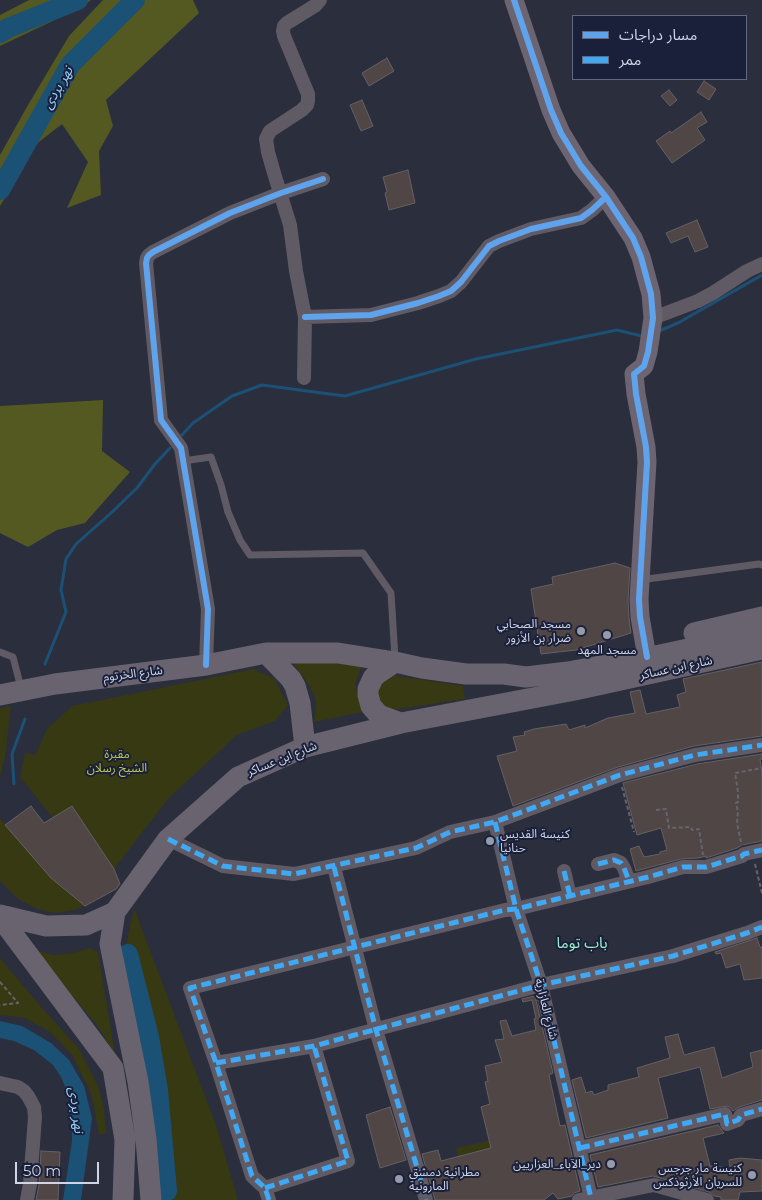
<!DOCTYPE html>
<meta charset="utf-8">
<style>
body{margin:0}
#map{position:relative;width:762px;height:1200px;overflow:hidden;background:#2b2e3d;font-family:Montserrat,"Noto Sans Arabic",sans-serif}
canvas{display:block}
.legend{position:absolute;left:572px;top:15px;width:175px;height:65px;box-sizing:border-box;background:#1a203a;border:1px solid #62687f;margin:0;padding:6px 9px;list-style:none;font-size:15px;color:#cfd5e6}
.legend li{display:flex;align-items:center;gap:10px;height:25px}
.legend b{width:25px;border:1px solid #62687f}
.scale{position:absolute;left:15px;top:1162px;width:84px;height:22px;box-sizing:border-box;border:2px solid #cfd5e6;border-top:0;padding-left:6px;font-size:15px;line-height:18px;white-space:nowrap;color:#cfd5e6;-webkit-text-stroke:4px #1a203a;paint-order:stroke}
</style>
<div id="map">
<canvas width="762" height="1200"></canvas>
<ul class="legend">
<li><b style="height:6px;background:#60a3ed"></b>مسار دراجات</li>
<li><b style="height:6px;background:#3fa9f5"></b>ممر</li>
</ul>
<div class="scale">50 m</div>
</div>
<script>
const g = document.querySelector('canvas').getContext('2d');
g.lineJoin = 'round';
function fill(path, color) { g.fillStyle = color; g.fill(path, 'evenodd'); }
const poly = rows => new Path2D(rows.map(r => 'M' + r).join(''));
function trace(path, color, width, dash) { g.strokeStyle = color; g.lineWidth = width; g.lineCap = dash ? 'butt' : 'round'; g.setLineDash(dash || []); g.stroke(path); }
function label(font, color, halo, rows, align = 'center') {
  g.font = font + ' Montserrat,"Noto Sans Arabic",sans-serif'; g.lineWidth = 4; g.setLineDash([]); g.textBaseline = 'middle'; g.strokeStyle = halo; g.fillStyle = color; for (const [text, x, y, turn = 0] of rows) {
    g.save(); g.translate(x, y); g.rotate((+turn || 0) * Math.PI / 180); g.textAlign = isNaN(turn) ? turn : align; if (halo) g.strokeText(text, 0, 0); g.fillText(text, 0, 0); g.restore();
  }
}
fill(poly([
 [365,658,355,684,360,704,368,711,314,722,316,701,309,685,293,663],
 [253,669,274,678,288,705,275,721,237,735,168,799,114,869,73,807,53,818,20,777,25,753,35,755,47,729,72,706],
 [384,674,463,686,465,699,386,711,378,701,378,685],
 [11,706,5,757,0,776,0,708],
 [0,818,51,878,85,906,74,910,56,913,37,909,18,899,0,881],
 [134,908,216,1125,238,1200,173,1200,164,1098,156,1045,124,955],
 [90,948,98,952,115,1054,96,1024,34,950,55,955,73,953],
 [0,958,36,1001,79,1049,98,1086,104,1107,106,1134,99,1134,92,1096,73,1056,50,1032,25,1018,0,1015],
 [497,1139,500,1152,458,1157,456,1148]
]), '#363911');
fill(poly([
 [29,0,91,0,78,9,0,46,0,15],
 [103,0,193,0,199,13,106,100,113,126,99,151,101,195,67,208,88,162,62,124,30,149,10,190,0,206,0,155,28,105,69,36],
 [103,400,102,451,130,472,85,523,57,530,28,547,0,533,0,406]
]), '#545921');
fill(poly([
 [0,1021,22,1026,51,1043,69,1060,84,1086,92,1118,81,1200,63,1200,72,1141,72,1119,67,1091,61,1077,53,1065,34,1050,14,1041,0,1038]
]), '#1c5176');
trace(poly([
 [659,331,678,323,762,275],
 [182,435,193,423,232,396,262,385,345,396,476,359,617,330,642,336],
 [45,664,66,612,61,590,66,559,76,544,110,514,137,488,155,464,170,448],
 [14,784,12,754,25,719]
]), '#1c5176', 3);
trace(poly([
 [0,33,8,28,78,0],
 [0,190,70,65,135,0],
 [128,954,149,1037,158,1090,167,1191]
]), '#1c5176', 20);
const building = poly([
 [387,58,394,71,369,86,362,73,387,58],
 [704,81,716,89,709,100,697,92,704,81],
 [669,90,677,100,670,106,661,96,669,90],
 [362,100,373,126,361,131,350,105,362,100],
 [701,112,707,122,697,128,705,140,672,163,656,141,670,131,671,133,701,112],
 [408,170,415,203,389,210,385,193,387,192,383,177,408,170],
 [697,220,708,247,695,252,688,236,671,243,666,233,697,220],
 [615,563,630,568,628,600,629,618,631,633,576,650,541,654,531,589,553,584,552,577,615,563],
 [762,662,762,736,694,746,618,767,513,806,497,756,517,751,513,737,525,735,524,732,534,729,566,724,569,730,585,725,585,728,608,718,635,713,630,692,640,690,646,714,680,707,677,695,686,692,683,679,762,662],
 [762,754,762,759,760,759,762,773,762,841,742,845,737,848,706,858,706,856,699,858,681,859,636,871,630,849,639,846,644,857,660,854,660,852,667,850,661,828,637,835,623,783,697,764,762,754],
 [31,806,44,823,72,806,114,869,120,884,116,889,85,906,51,878,5,825,31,806],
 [757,938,760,947,762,947,762,978,744,980,740,964,726,968,721,953,716,954,715,952,757,938],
 [535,996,553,1073,549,1075,560,1126,565,1125,580,1191,574,1193,572,1196,558,1199,553,1193,544,1200,435,1200,422,1154,438,1150,441,1161,491,1148,481,1107,490,1104,485,1082,488,1081,485,1066,502,1062,495,1040,504,1039,500,1021,506,1020,512,1036,536,1030,534,1019,536,1018,532,1000,523,1002,522,999,535,996],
 [678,1034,684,1055,714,1047,722,1078,753,1067,750,1053,762,1050,762,1100,739,1107,733,1111,731,1108,727,1106,710,1109,700,1067,658,1078,668,1118,586,1138,572,1080,581,1077,586,1093,592,1091,594,1095,608,1090,608,1085,639,1077,637,1068,670,1058,665,1037,678,1034],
 [390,1107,406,1160,380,1168,366,1115,390,1107],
 [718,1125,724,1133,703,1138,710,1166,730,1168,729,1160,740,1158,762,1160,762,1191,740,1192,738,1200,721,1200,721,1197,714,1196,709,1192,653,1176,598,1187,590,1155,718,1125],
 [41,1151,60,1152,58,1200,36,1200,39,1185,41,1151]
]);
fill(building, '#504645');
trace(building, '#656063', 1);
trace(poly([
 [622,787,634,832],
 [656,810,666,809,669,828,691,827,692,830,699,829,703,855],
 [741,842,737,823,738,812,736,803,738,802,738,792,735,773,762,768],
 [755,864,762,893],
 [0,982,18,1003,0,1005]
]), '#66646d', 2, [4, 2.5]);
trace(poly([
 [183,461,211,457,221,485,228,512,240,540,250,555,363,553,391,593,395,659],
 [640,580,759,564,762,565],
 [0,652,13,657,21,688]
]), '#605a64', 7);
trace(poly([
 [305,317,371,315,418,303,439,296,451,291,461,282,489,246,499,241,531,229,581,218,592,210,606,197],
 [653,318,698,301,713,293,747,271,762,264],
 [304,378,305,317,296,271,290,225,274,173,268,152,266,139,270,131,302,110,307,105,308,101,308,94,284,36,283,31,284,26,287,23,316,5,320,0],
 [206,665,208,609,181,448,161,420,146,263,147,258,149,255,153,252,230,213,281,193,323,179],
 [495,822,516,909,541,985,591,1198],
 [168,839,223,866,294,874,416,848,450,832,495,822,620,775,695,755,762,745],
 [598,864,614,860,621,863,624,868,629,881],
 [334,867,376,1030,419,1174,426,1200],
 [564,871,570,896],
 [216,1063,314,1046,541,985,673,956,747,933,762,927],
 [0,1083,18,1087,24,1091,28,1096,34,1107,35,1117,30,1184,27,1200],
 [580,1148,725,1114,727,1124,738,1120,741,1115,762,1109],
 [265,1188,348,1161,314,1046],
 [269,1200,265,1188,252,1176,216,1063,190,988,505,910,516,909,648,877,683,867,706,867,742,856,744,854,762,850],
 [579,1200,654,1185,707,1200]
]), '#605a64', 14);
trace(poly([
 [514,0,551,110,561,133,581,166,606,197,633,238,641,257,651,294,653,318,648,352,644,366,634,374,636,394,646,447,647,462,639,599,640,617,647,657]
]), '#6c6470', 19);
trace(poly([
 [694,633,762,617],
 [266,653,291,679,295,686,300,703,305,747],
 [395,662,377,674,373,678,368,689,368,695,371,706,379,715,401,723],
 [0,695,55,684,206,665,266,653,338,653,395,662,422,668,466,674,504,674,526,677,568,672,660,655,762,633],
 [0,915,46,926,86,925,115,912],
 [0,917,113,1068,125,1140,123,1200],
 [151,1200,146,1139,138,1082,110,944,115,912,168,839,238,777,305,747,401,723,575,690,762,649]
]), '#696370', 21);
trace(poly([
 [495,822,516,909,541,985,591,1198],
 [168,839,223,866,294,874,416,848,450,832,495,822,620,775,695,755,762,745],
 [598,864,614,860,621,863,624,868,629,881],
 [334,867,376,1030,419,1174,426,1200],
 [564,871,570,896],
 [216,1063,314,1046,541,985,673,956,747,933,762,927],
 [580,1148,725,1114,727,1124,738,1120,741,1115,762,1109],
 [265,1188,348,1161,314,1046],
 [269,1200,265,1188,252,1176,216,1063,190,988,505,910,516,909,648,877,683,867,706,867,742,856,744,854,762,850]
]), '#3fa9f5', 5, [10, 5]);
trace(poly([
 [514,0,551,110,561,133,581,166,606,197,633,238,641,257,651,294,653,318,648,352,644,366,634,374,636,394,646,447,647,462,639,599,640,617,647,657],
 [305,317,371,315,418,303,439,296,451,291,461,282,489,246,499,241,531,229,581,218,592,210,606,197],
 [206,665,208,609,181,448,161,420,146,263,147,258,149,255,153,252,230,213,281,193,323,179]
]), '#60a3ed', 6);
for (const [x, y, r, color] of [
 [581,631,5,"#969bab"],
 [607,635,5,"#969bab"],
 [490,841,5,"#969bab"],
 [611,1164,5,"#969bab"],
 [752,1175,5,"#969bab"],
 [399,1179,5,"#969bab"]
]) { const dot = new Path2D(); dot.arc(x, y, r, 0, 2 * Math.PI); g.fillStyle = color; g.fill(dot); trace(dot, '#1a203a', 2); }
label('12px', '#cfd5e6', '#1a203a', [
 ["مسجد الصحابي",571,624],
 ["ضرار بن الأزور",571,638],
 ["مسجد المهد",607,650,"center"],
 ["كنيسة القديس",500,834,"left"],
 ["حنانيا",500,848,"left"],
 ["دير_الآباء_العزاريين",601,1164],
 ["كنيسة مار جرجس",742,1168],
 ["للسريان الأرثوذكس",742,1182],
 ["مطرانية دمشق",409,1172,"left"],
 ["المارونية",409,1186,"left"]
], 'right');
label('12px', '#cfd5e6', '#1a203a', [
 ["شارع ابن عساكر",676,668,-12],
 ["شارع الخرتوم",133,674,-7],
 ["شارع ابن عساكر",282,759,-22],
 ["شارع العازارية",546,1009,76]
]);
label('12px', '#bdc853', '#1a203a', [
 ["مقبرة",117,754],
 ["الشيخ رسلان",117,768]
]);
label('italic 14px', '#95ccf7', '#1a203a', [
 ["نهر بردى",58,88,-60],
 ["نهر بردى",76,1110,83]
]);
label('15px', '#9cf0c8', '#1a203a', [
 ["باب توما",582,944]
]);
</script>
